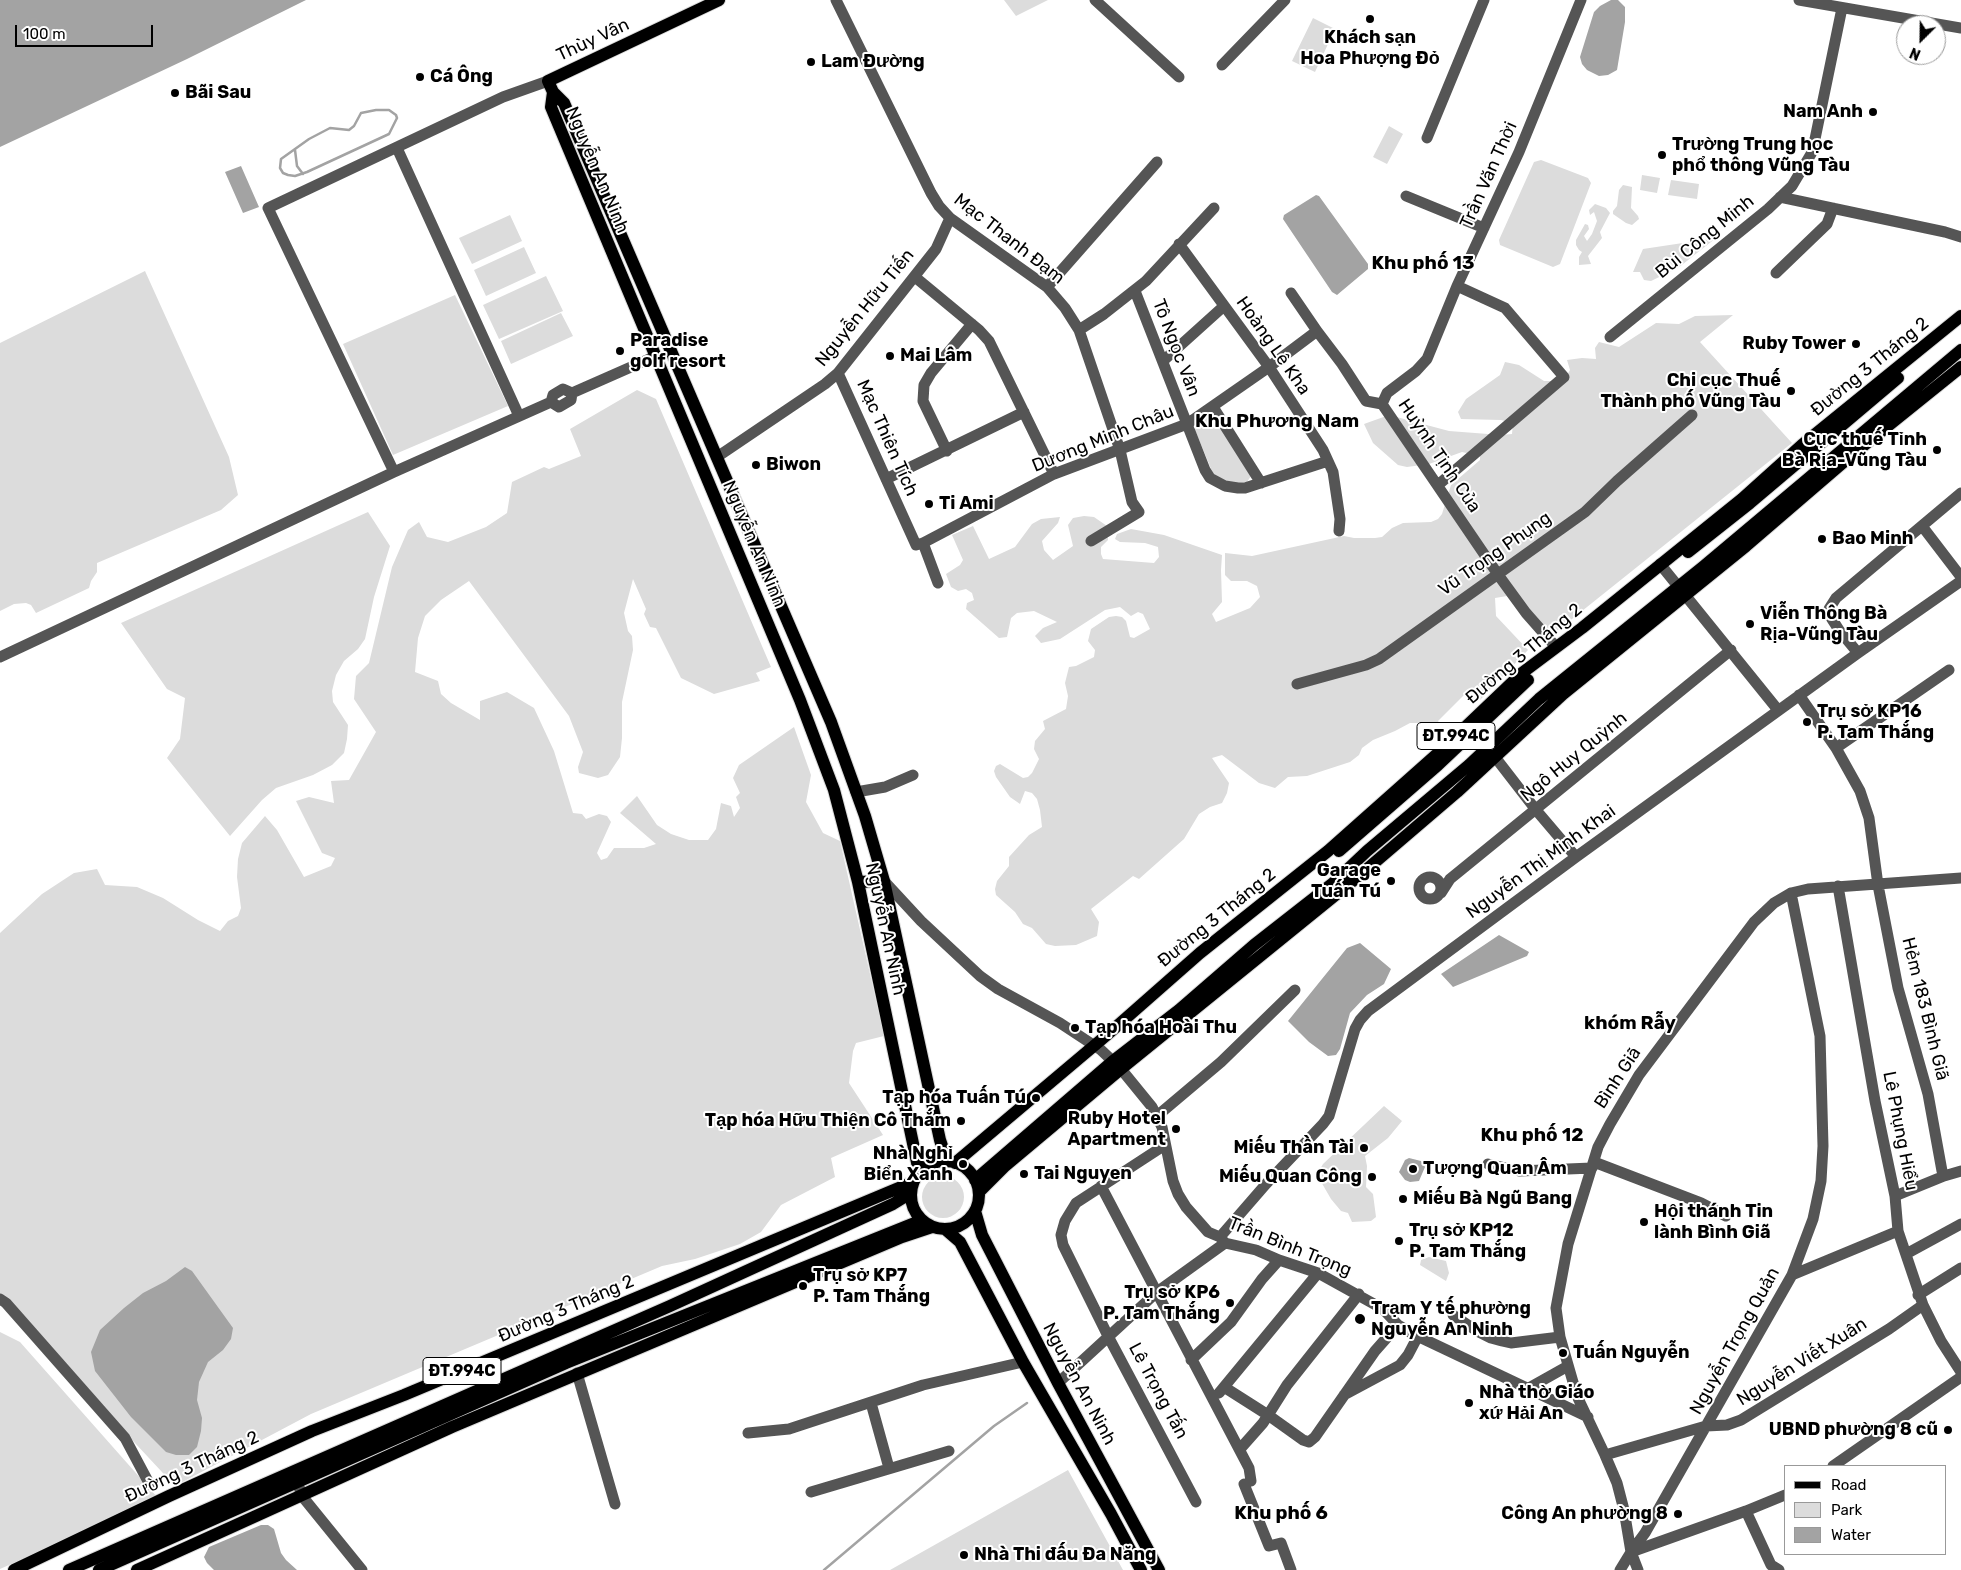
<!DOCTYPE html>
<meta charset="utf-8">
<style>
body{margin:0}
#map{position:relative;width:1961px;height:1570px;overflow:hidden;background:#fff;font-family:Rubik,sans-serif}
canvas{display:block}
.legend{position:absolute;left:1784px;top:1465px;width:162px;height:90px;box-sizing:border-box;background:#fff;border:1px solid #999;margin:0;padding:6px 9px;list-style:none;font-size:15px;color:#000}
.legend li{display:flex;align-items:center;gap:10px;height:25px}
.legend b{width:25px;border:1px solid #999}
.north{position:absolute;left:1896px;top:15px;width:50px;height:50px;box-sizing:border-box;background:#fff;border:1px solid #999;border-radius:50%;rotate:203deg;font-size:14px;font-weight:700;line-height:20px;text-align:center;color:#000}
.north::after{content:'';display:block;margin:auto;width:18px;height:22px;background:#000;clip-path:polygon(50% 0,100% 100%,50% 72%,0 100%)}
.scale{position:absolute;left:15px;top:25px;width:138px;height:22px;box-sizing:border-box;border:2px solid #000;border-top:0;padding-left:6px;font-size:15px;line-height:18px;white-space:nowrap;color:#000;-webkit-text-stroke:4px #fff;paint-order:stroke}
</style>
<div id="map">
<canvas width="1961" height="1570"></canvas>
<ul class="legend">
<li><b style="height:6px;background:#000"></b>Road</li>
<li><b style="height:14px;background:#dcdcdc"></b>Park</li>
<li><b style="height:14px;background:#a3a3a3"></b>Water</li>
</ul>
<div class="north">N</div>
<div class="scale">100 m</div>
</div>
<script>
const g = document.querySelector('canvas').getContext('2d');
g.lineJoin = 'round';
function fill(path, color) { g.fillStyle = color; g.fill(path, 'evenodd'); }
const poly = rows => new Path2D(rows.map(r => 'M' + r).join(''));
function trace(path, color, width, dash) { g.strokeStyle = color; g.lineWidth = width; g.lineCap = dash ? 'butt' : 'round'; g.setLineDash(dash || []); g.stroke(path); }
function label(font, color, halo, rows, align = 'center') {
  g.font = font + ' Rubik,sans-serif'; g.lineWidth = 4; g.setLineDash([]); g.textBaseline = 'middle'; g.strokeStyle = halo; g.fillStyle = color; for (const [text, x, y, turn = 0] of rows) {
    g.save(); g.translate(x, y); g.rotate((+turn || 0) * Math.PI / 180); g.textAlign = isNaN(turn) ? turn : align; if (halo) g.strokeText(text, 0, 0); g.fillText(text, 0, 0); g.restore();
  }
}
fill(poly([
 [1004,0,1048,0,1016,16],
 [1313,18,1335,29,1315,72,1292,61],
 [1389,126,1403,134,1387,164,1373,157],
 [1541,160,1588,178,1591,183,1560,264,1553,267,1500,245,1499,240,1534,162],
 [1642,175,1660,178,1657,193,1640,190],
 [1671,180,1699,184,1697,199,1668,195],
 [1623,185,1632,187,1631,208,1638,216,1639,219,1632,225,1626,223,1613,214,1613,211,1617,206,1619,190],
 [1595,204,1606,208,1610,213,1600,232,1602,238,1588,256,1591,264,1579,265,1579,257,1582,252,1579,250,1576,245,1576,240,1585,224,1588,225,1589,229,1584,236,1587,241,1592,234,1597,221,1594,212,1590,215,1589,210],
 [510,215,522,241,472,264,459,238],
 [1716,238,1678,268,1651,281,1644,280,1640,272,1633,272,1643,249],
 [524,247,536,273,486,296,474,270],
 [145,271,229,457,238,495,221,510,97,563,97,572,91,581,89,588,36,613,31,605,26,603,14,604,0,611,0,343],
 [546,276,563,311,499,339,483,305],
 [455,295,508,406,393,455,343,344],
 [561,313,573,336,511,364,501,341],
 [1733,315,1700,342,1792,443,1552,635,1536,633,1526,613,1507,596,1495,598,1496,616,1528,650,1480,700,1468,691,1438,721,1445,731,1435,739,1417,723,1410,723,1395,731,1373,740,1362,748,1359,755,1350,762,1307,776,1288,777,1275,788,1259,783,1222,755,1212,758,1229,783,1227,793,1222,803,1210,807,1199,814,1184,839,1139,879,1133,876,1091,909,1099,922,1097,936,1076,945,1055,946,1046,944,1032,928,1023,924,1015,912,996,895,995,889,997,881,1009,866,1009,857,1029,835,1042,827,1040,810,1037,799,1032,793,1025,791,1020,804,1010,797,996,777,994,771,996,766,1000,764,1023,778,1028,777,1032,773,1039,759,1034,749,1035,741,1045,729,1043,721,1066,709,1068,696,1065,683,1069,667,1076,666,1094,657,1095,650,1088,641,1091,629,1109,617,1116,616,1122,617,1126,621,1130,637,1134,638,1150,629,1143,614,1138,612,1131,616,1120,607,1105,610,1060,639,1041,643,1035,636,1043,628,1057,622,1034,611,1017,613,1011,618,1007,637,999,638,966,609,967,603,974,600,972,593,966,589,958,591,951,587,946,574,960,565,963,560,952,535,973,526,989,559,1015,547,1032,524,1041,519,1060,517,1058,523,1042,541,1044,550,1053,560,1073,546,1068,525,1073,518,1084,516,1094,517,1107,526,1108,540,1101,547,1101,554,1103,559,1154,563,1159,557,1158,547,1145,543,1120,542,1115,539,1117,534,1131,529,1164,535,1222,555,1221,570,1222,602,1212,614,1216,622,1250,608,1260,597,1257,586,1247,581,1231,581,1225,575,1225,553,1252,556,1344,536,1354,538,1375,538,1382,537,1392,528,1403,523,1431,522,1438,519,1442,514,1451,485,1480,460,1480,456,1462,452,1429,464,1407,467,1398,465,1373,443,1364,424,1389,415,1449,431,1501,435,1512,434,1513,423,1501,420,1461,419,1458,412,1466,399,1500,375,1505,362,1519,365,1544,381,1555,381,1566,377,1570,370,1567,360,1582,358,1596,359,1595,348,1599,342,1619,347,1656,323,1679,324,1695,316],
 [637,390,656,399,771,667,756,673,760,681,714,694,681,678,656,628,650,627,644,614,646,609,633,579,624,613,628,631,632,636,633,650,622,702,622,738,620,757,608,775,598,778,579,773,578,767,583,752,569,716,469,581,441,600,425,616,418,638,415,672,438,681,441,694,451,703,480,720,480,701,507,692,534,708,554,751,573,813,582,814,586,819,599,814,607,816,611,822,597,853,601,860,607,858,614,848,644,848,656,844,620,813,637,796,657,825,671,834,689,840,708,840,716,829,721,803,731,806,734,817,740,808,736,797,740,793,733,778,739,765,794,727,811,775,806,802,823,833,840,841,884,1036,856,1043,853,1051,849,1083,883,1135,831,1158,835,1177,781,1205,761,1232,740,1244,695,1259,662,1266,311,1414,175,1486,0,1298,0,933,42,894,74,873,97,869,105,885,137,887,163,898,198,920,220,931,228,921,238,916,241,908,237,877,238,859,242,843,265,816,277,830,304,877,331,866,335,858,322,853,296,801,309,797,334,803,331,781,349,780,376,732,354,699,356,676,369,663,392,567,408,530,419,522,427,537,448,542,486,527,507,513,512,482,544,467,549,469,581,456,570,429],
 [1208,414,1216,417,1251,476,1247,482,1230,484,1214,476,1195,430,1196,423],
 [368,512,390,546,374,597,365,639,358,649,344,661,336,675,332,691,333,702,348,725,347,739,344,753,332,765,313,775,276,788,262,800,230,836,167,758,180,739,185,698,167,689,121,623],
 [1384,1106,1402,1121,1388,1138,1365,1156,1367,1166,1366,1187,1373,1194,1376,1217,1371,1221,1352,1222,1348,1213,1341,1211,1331,1199,1320,1180,1319,1171,1323,1164],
 '922 1197a21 21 0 1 1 42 0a21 21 0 1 1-42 0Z',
 [1429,1257,1446,1261,1449,1273,1446,1281,1420,1265,1421,1260],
 [0,1332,20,1342,158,1498,0,1569],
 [1068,1470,1123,1570,889,1570,890,1570]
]), '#dcdcdc');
fill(poly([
 [0,0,306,0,187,59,0,147],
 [1611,0,1618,0,1625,7,1625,22,1617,70,1608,75,1599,76,1587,70,1582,64,1580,57,1594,12,1600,6],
 [241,166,259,207,243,213,225,172],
 [1316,195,1319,196,1368,264,1368,269,1337,295,1332,292,1283,219,1284,215],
 [1499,935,1529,952,1527,956,1453,987,1441,974],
 [1360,943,1391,969,1384,984,1367,995,1350,1013,1340,1049,1336,1055,1328,1056,1309,1042,1288,1021,1347,948],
 [1409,1158,1421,1161,1425,1167,1419,1181,1410,1182,1405,1180,1399,1172,1405,1160],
 [185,1267,192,1271,233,1328,231,1339,223,1350,208,1362,199,1382,197,1400,202,1418,201,1431,197,1447,189,1455,176,1455,166,1452,131,1417,95,1371,91,1352,100,1330,124,1308,143,1293,166,1281],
 [261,1525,268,1525,274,1529,281,1553,286,1560,297,1570,214,1570,207,1563,204,1557,209,1547]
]), '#a3a3a3');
trace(poly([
 [376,110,389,110,396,115,397,118,389,134,307,172,295,176,288,175,283,173,280,168,281,159,309,139,330,128,349,130,354,126,361,113,376,110],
 [295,150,297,166,303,174],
 [824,1570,994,1426,1027,1403]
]), '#a3a3a3', 2.5);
const major = poly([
 [719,0,548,81,553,92,564,103,831,722,865,816,884,881,940,1140,947,1161],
 [553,92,551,107,800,700,834,790,858,882,919,1172],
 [1688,552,1750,503,1898,378],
 [1339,851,1438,765,1528,680],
 [858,882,884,881],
 '911 1195a34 34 0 1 1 68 0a34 34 0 1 1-68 0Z',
 [955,1163,1108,1034,1200,953,1328,851,1436,755,1522,673,1582,628,1742,499,1802,445,1961,316],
 [975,1180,1113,1061,1179,1010,1254,945,1332,884,1367,851,1469,765,1539,699,1703,567,1961,350],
 [979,1192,1004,1167,1121,1069,1360,875,1457,792,1563,694,1746,546,1853,454,1961,367],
 [975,1211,982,1235,1058,1383,1159,1570],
 [945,1229,960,1242,1023,1362,1111,1514,1141,1570],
 [14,1570,169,1496,312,1431,404,1395,913,1182],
 [69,1570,670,1306,893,1204,911,1193],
 [99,1570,566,1363,922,1220],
 [137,1570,452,1427,902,1237,932,1227]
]);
trace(major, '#dbdbdb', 14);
trace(poly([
 [836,0,931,193,939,206,950,218,1047,287,1065,308,1079,330,1120,450,1132,502,1139,512,1091,541],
 [1095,0,1179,77],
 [1799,0,1961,28],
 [1222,65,1285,0],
 [1427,138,1484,0],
 [397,148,519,416],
 [1406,196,1484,228],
 [1780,197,1945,232,1961,237],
 [1179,244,1269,367,1323,450,1333,472,1340,519,1339,531],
 [1776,273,1827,224,1833,208],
 [915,277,979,330,989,341,1054,474],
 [1047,287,1157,162],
 [1135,291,1205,470,1210,478,1225,486,1238,488,1245,488,1328,461],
 [1291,293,1317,331,1342,364,1366,401,1382,404,1499,576,1526,613,1556,647],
 [1079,330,1104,314,1146,281,1214,208],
 [1610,337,1768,209,1792,186,1811,154,1815,139,1842,8],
 [1163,361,1224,306],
 [838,373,916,545,923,543,1054,474,1187,424,1269,367,1317,331],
 [551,402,553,395,563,389,572,393,656,356],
 [551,402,559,407,571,400,572,393],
 [1382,404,1387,393,1416,371,1427,359,1457,286,1519,152,1581,0],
 [1213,407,1261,483],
 [947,451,923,401,924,385,931,373,972,324],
 [717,457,825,384,838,373,936,249,950,218],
 [394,472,268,208,503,97,548,81],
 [886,479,1024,412],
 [1438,485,1564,377,1505,308,1457,286],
 [1922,526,1961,577],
 [923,543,938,583],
 [1660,564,1778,710],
 [1858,653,1839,630,1830,616,1829,609,1836,598,1961,493],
 [0,657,394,472,551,402],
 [1297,684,1366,665,1379,659,1585,512,1617,481,1692,415],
 [1799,695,1836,748,1860,791,1869,818,1878,885,1898,988,1928,1094,1942,1171],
 [1836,748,1949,670],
 [1495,757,1536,810,1576,857],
 [856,792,885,787,913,775],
 '1419 888a11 11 0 1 1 22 0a11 11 0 1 1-22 0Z',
 [884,881,921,921,980,976,998,989,1060,1023,1101,1050,1121,1069,1152,1107,1162,1127,1173,1181,1178,1194,1186,1207,1208,1232,1220,1237,1225,1243,1256,1250,1279,1260,1318,1273,1383,1309,1398,1325,1413,1334,1588,1417],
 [1838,886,1875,1101,1895,1196,1898,1231,1923,1305,1941,1341,1961,1372],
 [1441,893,1450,879,1731,650],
 [1157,1116,1221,1062,1295,990],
 [1165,1145,1076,1203,1065,1221,1061,1235,1063,1245,1108,1336,1196,1502],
 [1594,1162,1701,1203,1726,1216],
 [1488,1164,1519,1171,1592,1168],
 [1101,1186,1249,1468,1251,1481],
 [1895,1196,1944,1176,1961,1171],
 [1220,1237,1266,1184,1323,1124,1329,1116,1355,1029,1360,1020,1368,1011,1576,857,1858,653,1961,581],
 [1906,1254,1961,1224],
 [1792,1275,1898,1231],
 [1918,1295,1961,1268],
 [0,1299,6,1303,125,1438,150,1485],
 [1453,1315,1477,1331,1491,1338,1502,1341,1511,1343,1560,1337],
 [1191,1360,1231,1322,1262,1279,1279,1260],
 [577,1373,615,1504],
 [1058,1383,1157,1292,1225,1243],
 [1224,1387,1268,1415,1303,1440,1309,1442,1315,1437,1375,1351,1398,1325],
 [1527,1389,1568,1366],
 [1219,1393,1318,1273],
 [1344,1395,1400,1365,1408,1355,1418,1336],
 [871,1403,889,1468],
 [748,1433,789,1429,923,1385,1023,1362],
 [1240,1449,1263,1423,1287,1385,1359,1294],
 [1605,1455,1706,1426,1727,1425,1741,1420,1889,1329,1923,1305],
 [1833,1466,1961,1377],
 [297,1481,302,1496,362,1570],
 [1244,1484,1269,1546,1281,1543,1291,1570],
 [811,1492,949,1451],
 [1746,1511,1771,1565,1779,1570],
 [1631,1552,1645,1533,1792,1275,1813,1219,1821,1181,1823,1146,1820,1036,1791,893],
 [1631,1552,1746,1511,1785,1495],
 [1631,1552,1638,1570],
 [1620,1570,1631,1552,1624,1510,1617,1483,1605,1455,1577,1396,1560,1337,1556,1308,1568,1244,1598,1147,1610,1124,1639,1075,1754,922,1774,903,1791,893,1808,889,1961,878]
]), '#555', 11);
trace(major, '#000', 12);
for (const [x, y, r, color] of [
 [1370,19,5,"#000"],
 [811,62,5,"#000"],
 [420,77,5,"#000"],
 [175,93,5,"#000"],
 [1873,112,5,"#000"],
 [1662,155,5,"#000"],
 [1856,344,5,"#000"],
 [620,351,5,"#000"],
 [890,356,5,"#000"],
 [1791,391,5,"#000"],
 [1937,450,5,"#000"],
 [756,465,5,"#000"],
 [929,504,5,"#000"],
 [1822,539,5,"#000"],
 [1750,624,5,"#000"],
 [1807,722,5,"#000"],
 [1391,881,5,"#000"],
 [1075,1028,5,"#000"],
 [1036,1098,5,"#000"],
 [961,1121,5,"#000"],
 [1176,1129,5,"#000"],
 [1364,1148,5,"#000"],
 [963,1164,5,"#000"],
 [1413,1169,5,"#000"],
 [1024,1174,5,"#000"],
 [1372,1177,5,"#000"],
 [1403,1199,5,"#000"],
 [1644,1222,5,"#000"],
 [1399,1241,5,"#000"],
 [803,1286,5,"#000"],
 [1230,1303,5,"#000"],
 [1360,1319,6,"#000"],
 [1563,1353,5,"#000"],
 [1469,1403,5,"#000"],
 [1948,1430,5,"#000"],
 [1678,1514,5,"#000"],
 [964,1555,5,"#000"]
]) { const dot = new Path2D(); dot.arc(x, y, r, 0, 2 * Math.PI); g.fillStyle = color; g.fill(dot); trace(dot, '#fff', 2); }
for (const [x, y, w] of [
 [1456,736,78],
 [462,1371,78]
]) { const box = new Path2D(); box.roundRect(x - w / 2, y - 13.5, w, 27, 4); g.fillStyle = '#fff'; g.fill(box); trace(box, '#000', 1); }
label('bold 16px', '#000', null, [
 ["ĐT.994C",1456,736],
 ["ĐT.994C",462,1371]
]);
label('bold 18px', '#000', '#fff', [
 ["Khách sạn",1370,38,"center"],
 ["Hoa Phượng Đỏ",1370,59,"center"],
 ["Lam Đường",821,62],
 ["Cá Ông",430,77],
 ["Bãi Sau",185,93],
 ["Nam Anh",1863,112,"right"],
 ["Trường Trung học",1672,145],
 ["phổ thông Vũng Tàu",1672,166],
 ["Paradise",630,341],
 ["golf resort",630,362],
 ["Ruby Tower",1846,344,"right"],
 ["Mai Lâm",900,356],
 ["Chi cục Thuế",1781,381,"right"],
 ["Thành phố Vũng Tàu",1781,402,"right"],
 ["Cục thuế Tỉnh",1927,440,"right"],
 ["Bà Rịa-Vũng Tàu",1927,461,"right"],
 ["Biwon",766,465],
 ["Ti Ami",939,504],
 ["Bao Minh",1832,539],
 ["Viễn Thông Bà",1760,614],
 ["Rịa-Vũng Tàu",1760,635],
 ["Trụ sở KP16",1817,712],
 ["P. Tam Thắng",1817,733],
 ["Garage",1381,871,"right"],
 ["Tuấn Tú",1381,892,"right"],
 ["Tạp hóa Hoài Thu",1085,1028],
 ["Tạp hóa Tuấn Tú",1026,1098,"right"],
 ["Ruby Hotel",1166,1119,"right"],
 ["Apartment",1166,1140,"right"],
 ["Tạp hóa Hữu Thiện Cô Thắm",951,1121,"right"],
 ["Miếu Thần Tài",1354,1148,"right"],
 ["Nhà Nghỉ",953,1154,"right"],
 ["Biển Xanh",953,1175,"right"],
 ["Tượng Quan Âm",1423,1169],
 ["Tai Nguyen",1034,1174],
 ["Miếu Quan Công",1362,1177,"right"],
 ["Miếu Bà Ngũ Bang",1413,1199],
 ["Hội thánh Tin",1654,1212],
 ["lành Bình Giã",1654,1233],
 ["Trụ sở KP12",1409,1231],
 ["P. Tam Thắng",1409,1252],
 ["Trụ sở KP7",813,1276],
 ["P. Tam Thắng",813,1297],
 ["Trụ sở KP6",1220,1293,"right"],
 ["P. Tam Thắng",1220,1314,"right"],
 ["Trạm Y tế phường",1371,1309],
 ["Nguyễn An Ninh",1371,1330],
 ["Tuấn Nguyễn",1573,1353],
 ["Nhà thờ Giáo",1479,1393],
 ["xứ Hải An",1479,1414],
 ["UBND phường 8 cũ",1938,1430,"right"],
 ["Công An phường 8",1668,1514,"right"],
 ["Nhà Thi đấu Đa Năng",974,1555]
], 'left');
label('18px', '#000', '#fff', [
 ["Thùy Vân",593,40,-25],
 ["Nguyễn An Ninh",597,170,67],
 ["Trần Văn Thời",1489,175,-66],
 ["Bùi Công Minh",1705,237,-39],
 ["Mạc Thanh Đạm",1009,239,38],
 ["Nguyễn Hữu Tiến",865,308,-51],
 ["Hoàng Lê Kha",1273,346,55],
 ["Tô Ngọc Vân",1176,348,69],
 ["Đường 3 Tháng 2",1870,367,-39],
 ["Mạc Thiên Tích",887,438,66],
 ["Dương Minh Châu",1103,439,-22],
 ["Huỳnh Tịnh Của",1439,456,56],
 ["Nguyễn An Ninh",754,544,67],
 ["Vũ Trọng Phụng",1495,554,-35],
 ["Đường 3 Tháng 2",1524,654,-40],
 ["Ngô Huy Quỳnh",1574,757,-39],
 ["Nguyễn Thị Minh Khai",1541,862,-36],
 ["Đường 3 Tháng 2",1217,918,-39],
 ["Nguyễn An Ninh",885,929,78],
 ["Hẻm 183 Bình Giã",1925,1009,76],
 ["Bình Giã",1618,1078,-57],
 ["Lê Phụng Hiểu",1900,1131,79],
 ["Trần Bình Trọng",1290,1247,22],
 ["Đường 3 Tháng 2",566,1309,-23],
 ["Nguyễn Trọng Quản",1735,1341,-61],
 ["Nguyễn Viết Xuân",1802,1362,-32],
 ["Nguyễn An Ninh",1079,1384,62],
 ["Lê Trọng Tấn",1158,1391,62],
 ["Đường 3 Tháng 2",192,1467,-25]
]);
label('bold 19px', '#000', '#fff', [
 ["Khu phố 13",1423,264],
 ["Khu Phương Nam",1277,422],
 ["khóm Rẫy",1630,1024],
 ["Khu phố 12",1532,1136],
 ["Khu phố 6",1281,1514]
]);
</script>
